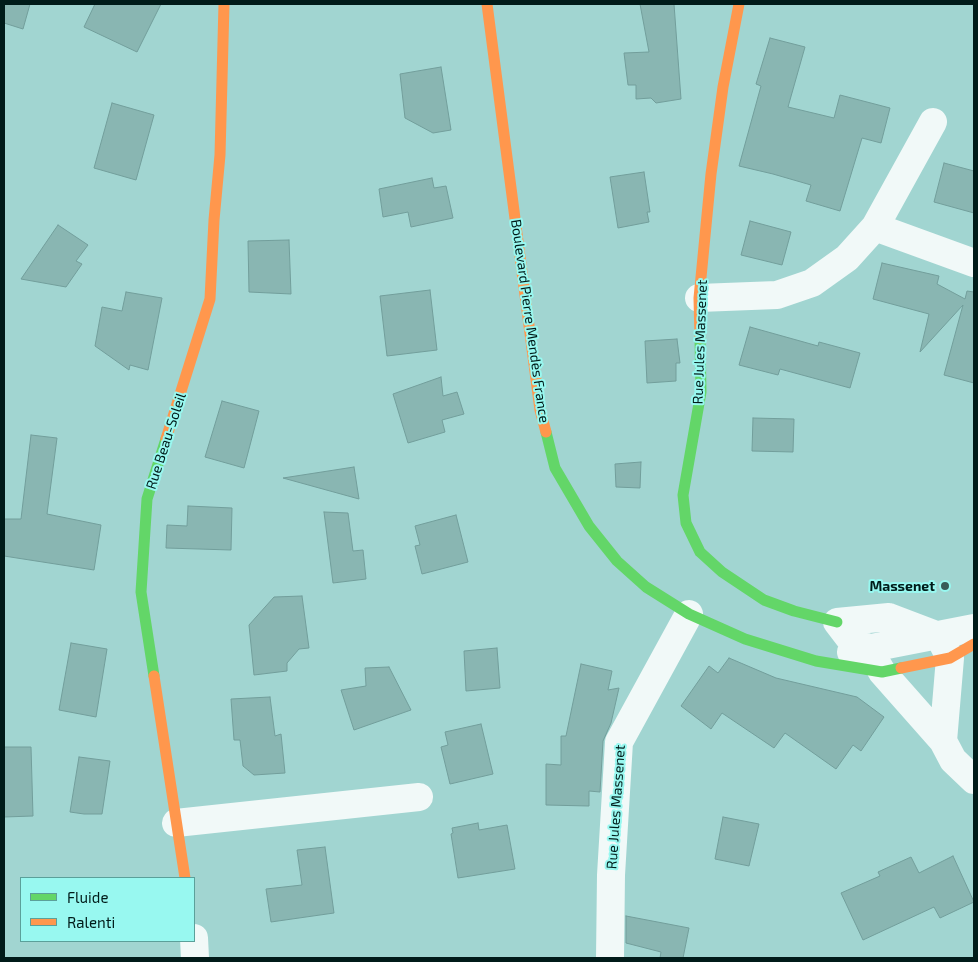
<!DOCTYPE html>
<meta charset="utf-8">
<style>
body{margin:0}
#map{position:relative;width:978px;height:962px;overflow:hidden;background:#a1d5d1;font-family:"Exo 2",sans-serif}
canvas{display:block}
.frame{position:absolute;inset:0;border:5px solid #001b19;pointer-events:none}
.legend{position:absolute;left:20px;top:877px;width:175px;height:65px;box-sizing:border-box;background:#98f8f0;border:1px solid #5ba09a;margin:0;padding:6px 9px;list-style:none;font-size:15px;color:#001b19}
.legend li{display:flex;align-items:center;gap:10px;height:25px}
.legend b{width:25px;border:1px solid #5ba09a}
</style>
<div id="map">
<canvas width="978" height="962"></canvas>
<div class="frame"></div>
<ul class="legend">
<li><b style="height:6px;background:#63d668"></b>Fluide</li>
<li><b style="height:6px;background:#ff974d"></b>Ralenti</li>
</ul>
</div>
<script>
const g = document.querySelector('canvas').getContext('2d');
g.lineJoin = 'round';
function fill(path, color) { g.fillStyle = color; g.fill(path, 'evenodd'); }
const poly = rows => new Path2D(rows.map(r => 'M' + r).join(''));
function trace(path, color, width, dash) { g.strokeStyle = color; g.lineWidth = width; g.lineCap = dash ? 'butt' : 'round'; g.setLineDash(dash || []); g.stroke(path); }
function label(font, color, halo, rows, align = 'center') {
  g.font = font + ' "Exo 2",sans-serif'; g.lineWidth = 4; g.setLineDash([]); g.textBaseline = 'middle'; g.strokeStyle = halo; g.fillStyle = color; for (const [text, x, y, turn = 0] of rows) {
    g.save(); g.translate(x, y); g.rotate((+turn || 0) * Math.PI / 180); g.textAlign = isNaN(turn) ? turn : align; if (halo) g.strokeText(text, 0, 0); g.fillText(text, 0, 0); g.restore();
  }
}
const building = poly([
 [4,4,30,4,23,29,4,23,4,4],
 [95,4,161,4,137,52,84,27,95,4],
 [640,4,674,4,681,99,656,103,651,98,636,99,636,85,628,85,624,53,649,52,640,4],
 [770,38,805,47,788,107,834,118,840,95,890,108,881,143,862,138,840,211,806,201,811,185,773,174,739,166,761,86,756,84,770,38],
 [441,67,451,130,433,133,405,118,400,74,441,67],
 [112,103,154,115,136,180,94,168,112,103],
 [944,163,974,171,974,213,934,202,944,163],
 [644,172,650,212,647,212,649,222,618,228,610,177,644,172],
 [432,178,434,188,446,186,453,218,411,227,408,212,383,217,379,189,432,178],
 [750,221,791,232,782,265,741,255,750,221],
 [58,225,88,245,76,261,82,264,66,287,21,279,58,225],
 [289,240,291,294,249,292,248,241,289,240],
 [882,263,939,276,937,284,965,299,967,291,974,292,974,383,944,375,963,305,920,352,929,314,873,299,882,263],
 [430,290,437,350,387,356,380,296,430,290],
 [126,292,162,298,148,370,130,365,129,370,95,346,102,307,122,311,126,292],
 [750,327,818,346,819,342,860,353,850,388,780,369,778,375,739,365,750,327],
 [677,339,680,363,676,363,676,381,647,383,645,341,677,339],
 [441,377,443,396,457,392,464,414,442,420,445,432,408,443,393,394,441,377],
 [222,401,259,411,244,468,205,457,222,401],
 [753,418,794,419,793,452,752,451,753,418],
 [31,435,57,438,47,514,101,525,94,570,4,556,4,519,21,519,31,435],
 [641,462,640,488,616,487,615,464,641,462],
 [354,467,359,499,283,478,354,467],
 [188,506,232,508,231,550,166,548,167,525,187,526,188,506],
 [324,512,348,513,353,551,363,550,366,579,333,583,324,512],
 [456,515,468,562,422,574,415,546,420,545,415,526,456,515],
 [302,596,309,648,299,649,287,663,287,671,254,675,249,625,274,597,302,596],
 [71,643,107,649,96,717,59,710,71,643],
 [497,648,500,688,466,691,464,651,497,648],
 [729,658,776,678,857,697,884,717,861,751,853,745,836,769,785,733,774,748,722,713,711,729,681,706,709,666,718,673,729,658],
 [581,664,612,671,608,690,619,688,611,723,603,741,600,792,589,791,589,806,546,805,546,764,561,765,561,736,566,736,581,664],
 [389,667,411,710,354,730,341,690,366,686,365,668,389,667],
 [270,697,275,736,281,734,285,773,254,775,243,766,240,740,234,740,231,699,270,697],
 [481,724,493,774,450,784,441,747,448,745,445,732,481,724],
 [4,747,31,747,33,816,4,817,4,747],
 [79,757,110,761,102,814,84,814,70,812,79,757],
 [723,817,759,824,749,866,715,859,723,817],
 [478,823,479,830,507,825,515,869,458,878,451,834,453,833,452,828,478,823],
 [325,847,334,913,271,922,266,889,302,885,297,850,325,847],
 [953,856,974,902,940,918,934,907,863,940,841,893,880,876,878,872,911,857,919,873,953,856],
 [626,916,689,928,683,958,660,958,661,952,626,943,626,916]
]);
fill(building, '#89b6b2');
trace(building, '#729e9b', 1);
trace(poly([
 [875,227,974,263],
 [699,298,777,295,812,283,847,258,875,227,933,122],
 [889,617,939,636,950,658,943,741,882,672,868,648,850,639,837,622,889,617],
 [851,652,974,628],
 [943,741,953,760,974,780],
 [176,823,419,797],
 [194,938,195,958],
 [610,958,611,875,619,742,689,614]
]), '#f1f9f8', 28);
trace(poly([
 [700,338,701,392,683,495,686,523,700,552,722,572,764,600,794,611,837,622],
 [546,432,555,468,589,526,617,561,646,587,689,614,745,639,816,661,882,672,901,668],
 [154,676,141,592,147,499,166,439]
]), '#63d668', 11);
trace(poly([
 [487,4,540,410,546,432],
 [700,338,699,298,711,174,723,87,739,4],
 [166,439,210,299,214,220,220,155,224,4],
 [901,668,950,658,974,644],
 [154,676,185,878]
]), '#ff974d', 11);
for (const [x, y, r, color] of [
 [945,586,5,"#385c59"]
]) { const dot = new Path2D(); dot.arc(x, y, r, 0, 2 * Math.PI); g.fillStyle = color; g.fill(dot); trace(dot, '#98f8f0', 2); }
label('14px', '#001b19', '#98f8f0', [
 ["Boulevard Pierre Mendès France",530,321,82],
 ["Rue Jules Massenet",700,342,-88],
 ["Rue Beau-Soleil",166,441,-72],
 ["Rue Jules Massenet",616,807,-86]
]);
label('bold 14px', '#001b19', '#98f8f0', [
 ["Massenet",935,586]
], 'right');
</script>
